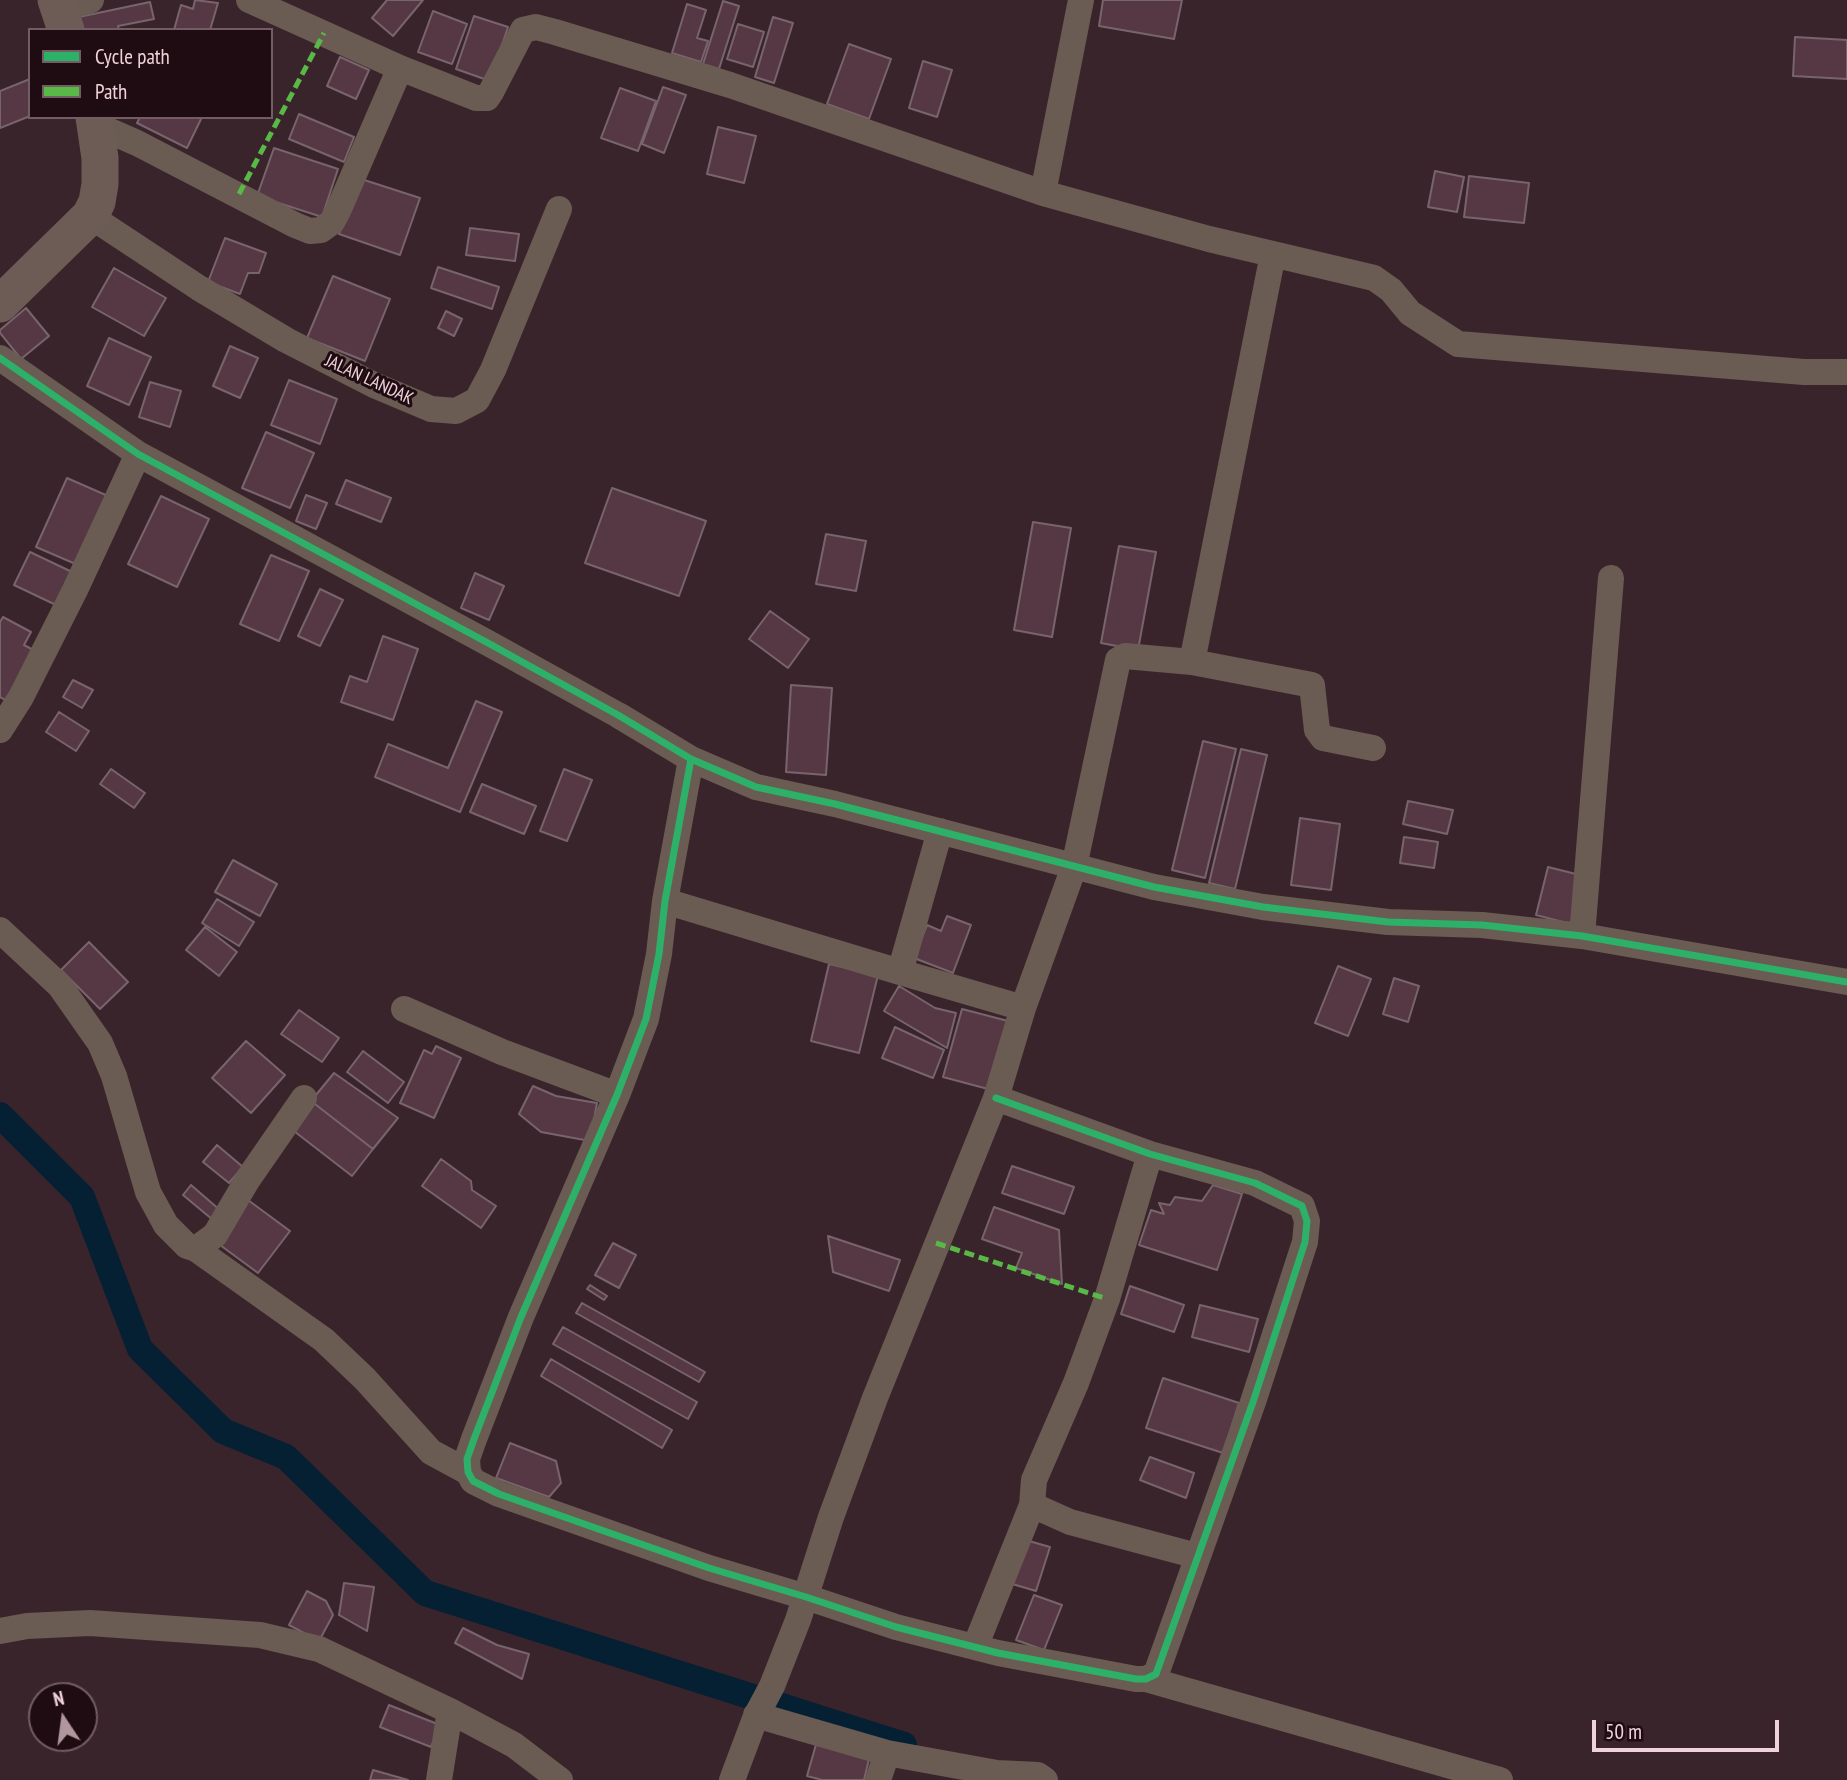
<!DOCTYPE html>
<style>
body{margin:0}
#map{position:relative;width:1847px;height:1780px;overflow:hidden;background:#3a242c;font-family:"PT Sans Narrow",sans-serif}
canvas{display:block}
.legend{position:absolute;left:28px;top:28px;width:245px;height:91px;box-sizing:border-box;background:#1f0c12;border:2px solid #735c62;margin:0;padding:9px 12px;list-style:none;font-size:21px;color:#f0d3da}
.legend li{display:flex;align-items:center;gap:14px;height:35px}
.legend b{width:35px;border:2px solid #735c62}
.north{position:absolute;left:28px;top:1682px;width:70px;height:70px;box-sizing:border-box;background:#1f0c12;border:2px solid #735c62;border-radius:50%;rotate:347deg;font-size:19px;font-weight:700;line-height:28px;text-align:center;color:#f0d3da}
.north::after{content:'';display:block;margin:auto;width:24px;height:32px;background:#b0969d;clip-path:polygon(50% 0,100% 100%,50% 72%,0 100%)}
.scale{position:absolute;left:1592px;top:1720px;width:187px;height:32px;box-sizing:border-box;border:4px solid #f0d3da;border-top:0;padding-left:9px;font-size:21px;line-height:24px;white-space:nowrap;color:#f0d3da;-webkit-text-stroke:5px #1f0c12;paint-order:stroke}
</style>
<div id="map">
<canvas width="1847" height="1780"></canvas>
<ul class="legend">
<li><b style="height:9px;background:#2db169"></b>Cycle path</li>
<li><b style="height:9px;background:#58b947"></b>Path</li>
</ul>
<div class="north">N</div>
<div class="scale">50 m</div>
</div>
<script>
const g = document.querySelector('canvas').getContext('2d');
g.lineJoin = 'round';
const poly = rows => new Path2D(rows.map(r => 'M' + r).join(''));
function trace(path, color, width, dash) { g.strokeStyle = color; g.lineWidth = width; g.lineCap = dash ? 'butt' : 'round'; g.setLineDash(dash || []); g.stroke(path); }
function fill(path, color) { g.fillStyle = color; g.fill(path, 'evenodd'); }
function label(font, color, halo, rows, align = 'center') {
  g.font = font + ' "PT Sans Narrow",sans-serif'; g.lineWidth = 6; g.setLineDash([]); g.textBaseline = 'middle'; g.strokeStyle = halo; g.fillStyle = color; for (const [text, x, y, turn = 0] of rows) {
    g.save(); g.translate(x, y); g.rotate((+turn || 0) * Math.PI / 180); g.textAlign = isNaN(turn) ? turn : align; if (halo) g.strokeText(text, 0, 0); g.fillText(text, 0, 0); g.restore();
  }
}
trace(poly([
 [0,1115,82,1197,140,1349,223,1431,286,1457,425,1593,904,1745]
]), '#051f33', 26);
const building = poly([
 [195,0,218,3,210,30,174,30,181,5,193,9,195,0],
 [387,0,423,0,393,36,372,18,387,0],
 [1103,0,1182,0,1174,39,1099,26,1103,0],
 [723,1,739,6,719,69,703,64,723,1],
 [150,2,154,19,118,26,119,30,76,30,74,18,150,2],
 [687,4,706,10,697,38,708,41,701,62,672,53,687,4],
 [433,11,467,24,452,64,418,52,433,11],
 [474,16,508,27,490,81,456,69,474,16],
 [773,17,793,23,774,83,755,77,773,17],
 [738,24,764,32,753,67,727,59,738,24],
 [1795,37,1847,40,1847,79,1793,76,1795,37],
 [849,44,891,59,869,119,827,104,849,44],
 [340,57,369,70,356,99,327,86,340,57],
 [923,61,952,70,937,117,909,108,923,61],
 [30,79,30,116,0,128,0,91,30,79],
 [663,87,686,95,664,153,642,144,663,87],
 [620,88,656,101,638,151,601,138,620,88],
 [299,114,354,137,344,162,289,139,299,114],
 [140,117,202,117,187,148,137,123,140,117],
 [718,127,756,136,744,183,707,174,718,127],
 [274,148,338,169,322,217,257,196,274,148],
 [1435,171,1464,177,1457,212,1428,207,1435,171],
 [1469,176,1529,183,1524,223,1464,217,1469,176],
 [358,178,420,198,400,255,339,234,358,178],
 [470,228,519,234,515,261,466,255,470,228],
 [225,238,266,253,259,273,248,273,240,294,208,282,225,238],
 [438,267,499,287,492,309,431,288,438,267],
 [114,268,166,298,144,336,92,307,114,268],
 [333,276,390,299,365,361,307,338,333,276],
 [26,308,49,336,21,359,0,333,0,330,26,308],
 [446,311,462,319,454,336,438,328,446,311],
 [109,338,151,357,129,405,87,386,109,338],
 [230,346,258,358,240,398,213,386,230,346],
 [289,380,337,399,320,444,271,425,289,380],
 [150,382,181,391,170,427,139,417,150,382],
 [266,432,314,453,290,508,242,488,266,432],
 [67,478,108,496,78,565,36,547,67,478],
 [346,480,391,498,381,522,336,504,346,480],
 [612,488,706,521,679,596,585,563,612,488],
 [306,495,327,503,316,529,296,521,306,495],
 [161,496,209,519,177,587,128,564,161,496],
 [1033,522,1071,528,1052,637,1014,630,1033,522],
 [826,534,866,541,856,591,816,584,826,534],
 [1119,546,1156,552,1138,650,1101,643,1119,546],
 [30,552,72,572,56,605,14,585,30,552],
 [271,555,309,571,279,641,240,624,271,555],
 [475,573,504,586,489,620,461,608,475,573],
 [320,589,343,600,320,646,298,636,320,589],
 [770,611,809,639,788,668,749,639,770,611],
 [3,617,31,632,24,645,37,652,9,702,0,697,0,622,3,617],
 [383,636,418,649,393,720,341,702,350,676,367,682,383,636],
 [73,680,93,690,82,708,63,697,73,680],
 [791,685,832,688,826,775,786,772,791,685],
 [476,701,502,712,460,812,375,777,388,744,448,768,476,701],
 [59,712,89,731,76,751,46,732,59,712],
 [1203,741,1236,749,1205,878,1172,870,1203,741],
 [1241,749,1267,755,1235,889,1209,883,1241,749],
 [111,769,145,793,134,808,100,784,111,769],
 [564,769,592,780,567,841,540,831,564,769],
 [482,784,536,806,524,834,470,812,482,784],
 [1408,801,1453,810,1447,834,1403,824,1408,801],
 [1300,818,1340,824,1331,890,1291,885,1300,818],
 [1404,837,1438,842,1434,868,1400,863,1404,837],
 [233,860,277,884,260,916,215,892,233,860],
 [1548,867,1584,876,1571,924,1536,915,1548,867],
 [217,899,254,922,239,946,202,923,217,899],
 [947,916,971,925,953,973,914,958,927,925,941,931,947,916],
 [205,927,237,952,219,976,186,950,205,927],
 [89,942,128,982,100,1009,61,970,89,942],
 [829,964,878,975,859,1053,811,1041,829,964],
 [1338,966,1371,979,1348,1036,1315,1023,1338,966],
 [1394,978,1419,986,1408,1022,1383,1014,1394,978],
 [899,986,935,1008,956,1013,947,1048,884,1011,899,986],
 [962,1009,1008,1021,988,1089,943,1077,962,1009],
 [299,1010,339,1038,322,1062,281,1034,299,1010],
 [895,1027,944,1050,933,1078,882,1058,895,1027],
 [246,1041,285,1075,251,1113,212,1078,246,1041],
 [436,1046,461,1058,434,1118,400,1103,424,1050,432,1054,436,1046],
 [363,1051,404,1082,388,1103,347,1072,363,1051],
 [334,1073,398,1118,373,1149,311,1101,334,1073],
 [533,1086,556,1096,597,1103,590,1141,541,1132,519,1114,533,1086],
 [311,1101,373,1149,352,1176,290,1128,311,1101],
 [217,1145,243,1167,229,1183,203,1162,217,1145],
 [441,1159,471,1181,472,1190,496,1206,481,1228,422,1186,441,1159],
 [1012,1166,1074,1187,1064,1214,1002,1193,1012,1166],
 [191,1185,221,1211,213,1220,183,1195,191,1185],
 [1213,1185,1242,1194,1217,1270,1139,1245,1151,1210,1164,1214,1159,1203,1170,1205,1175,1197,1202,1201,1213,1185],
 [248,1200,290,1231,258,1273,216,1242,248,1200],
 [994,1207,1059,1230,1062,1284,1016,1268,1022,1253,982,1239,994,1207],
 [828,1236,900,1260,889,1291,833,1272,828,1236],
 [613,1243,636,1255,619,1288,595,1275,613,1243],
 [590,1285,607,1296,604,1300,587,1289,590,1285],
 [1130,1286,1184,1305,1174,1332,1121,1314,1130,1286],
 [582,1303,705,1372,699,1382,576,1313,582,1303],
 [1200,1305,1258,1319,1249,1352,1192,1337,1200,1305],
 [563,1327,697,1402,688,1419,553,1344,563,1327],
 [551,1359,672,1430,662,1448,541,1376,551,1359],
 [1163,1378,1239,1403,1223,1453,1146,1428,1163,1378],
 [510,1443,556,1461,561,1483,549,1497,496,1478,510,1443],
 [1150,1457,1194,1473,1186,1498,1140,1480,1150,1457],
 [1022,1539,1050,1547,1036,1591,1009,1583,1022,1539],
 [344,1583,374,1587,367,1631,339,1615,344,1583],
 [307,1591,326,1601,333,1615,319,1641,289,1625,307,1591],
 [1034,1595,1062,1605,1044,1650,1016,1640,1034,1595],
 [463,1628,497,1645,529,1654,522,1679,455,1643,463,1628],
 [389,1705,440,1725,431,1747,380,1727,389,1705],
 [817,1741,870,1755,864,1780,822,1780,807,1776,817,1741],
 [373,1770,408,1780,370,1780,373,1770]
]);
fill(building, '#563844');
trace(building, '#78646b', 2);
trace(poly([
 [249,0,400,68,476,98,487,98,491,92,523,30,536,27,555,32,730,85,1043,193,1209,239,1374,278,1391,290,1410,313,1458,344,1804,372,1847,372],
 [59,9,91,0],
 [96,125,137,143,295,225,310,231,321,230,332,222,338,211,400,68],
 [1043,193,1081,0],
 [90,216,199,288,286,340,374,385,431,409,456,411,477,400,493,370,559,209],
 [0,358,138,454,488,643,618,715,691,759,756,787,835,804,1154,887,1263,907,1388,922,1482,925,1582,936,1847,982],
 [1192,662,1312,685,1317,730,1323,738,1373,748],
 [0,730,21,697,75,590,138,454],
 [691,759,665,901,659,954,646,1019,617,1095,521,1317,474,1439,467,1459,468,1472,473,1481,499,1494,709,1568,806,1597,896,1627,998,1653,1136,1679,1146,1679,1156,1674,1253,1402,1305,1242,1307,1221,1302,1206,1255,1183,1150,1154,996,1098],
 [940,831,900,972,1023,1008],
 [665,901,900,972],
 [0,930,60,986,100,1043,114,1076,148,1192,166,1225,187,1246,196,1249,215,1235,248,1179,304,1098],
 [1582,936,1611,578],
 [404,1009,502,1052,617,1095],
 [1150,1154,1107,1299,1076,1383,1034,1480,1032,1505,1070,1522,1197,1556],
 [196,1249,324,1340,365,1379,431,1452,468,1472],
 [0,1631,27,1626,90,1623,260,1635,319,1649,450,1711,514,1745,560,1780],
 [975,1647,1032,1505],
 [1146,1679,1500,1780],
 [756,1715,887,1753,997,1773,1038,1775,1045,1780],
 [439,1780,450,1711],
 [732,1780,756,1716,772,1686,798,1620,831,1517,875,1398,996,1098,1023,1008,1074,867,1118,660,1125,656,1192,662,1273,254],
 [878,1780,887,1753]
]), '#6a5b53', 26);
trace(poly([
 [56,0,66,30],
 [0,304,90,216,97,202,100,184,100,158,94,117]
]), '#6d5c55', 37);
trace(poly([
 [239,194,324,33],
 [936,1243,1107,1299]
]), '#58b947', 5, [10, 5]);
trace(poly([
 [0,358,138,454,488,643,618,715,691,759,756,787,835,804,1154,887,1263,907,1388,922,1482,925,1582,936,1847,982],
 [691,759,665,901,659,954,646,1019,617,1095,521,1317,474,1439,467,1459,468,1472,473,1481,499,1494,709,1568,806,1597,896,1627,998,1653,1136,1679,1146,1679,1156,1674,1253,1402,1305,1242,1307,1221,1302,1206,1255,1183,1150,1154,996,1098]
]), '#2db169', 7);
label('18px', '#f0d3da', '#1f0c12', [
 ["JALAN LANDAK",369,380,25]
]);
</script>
